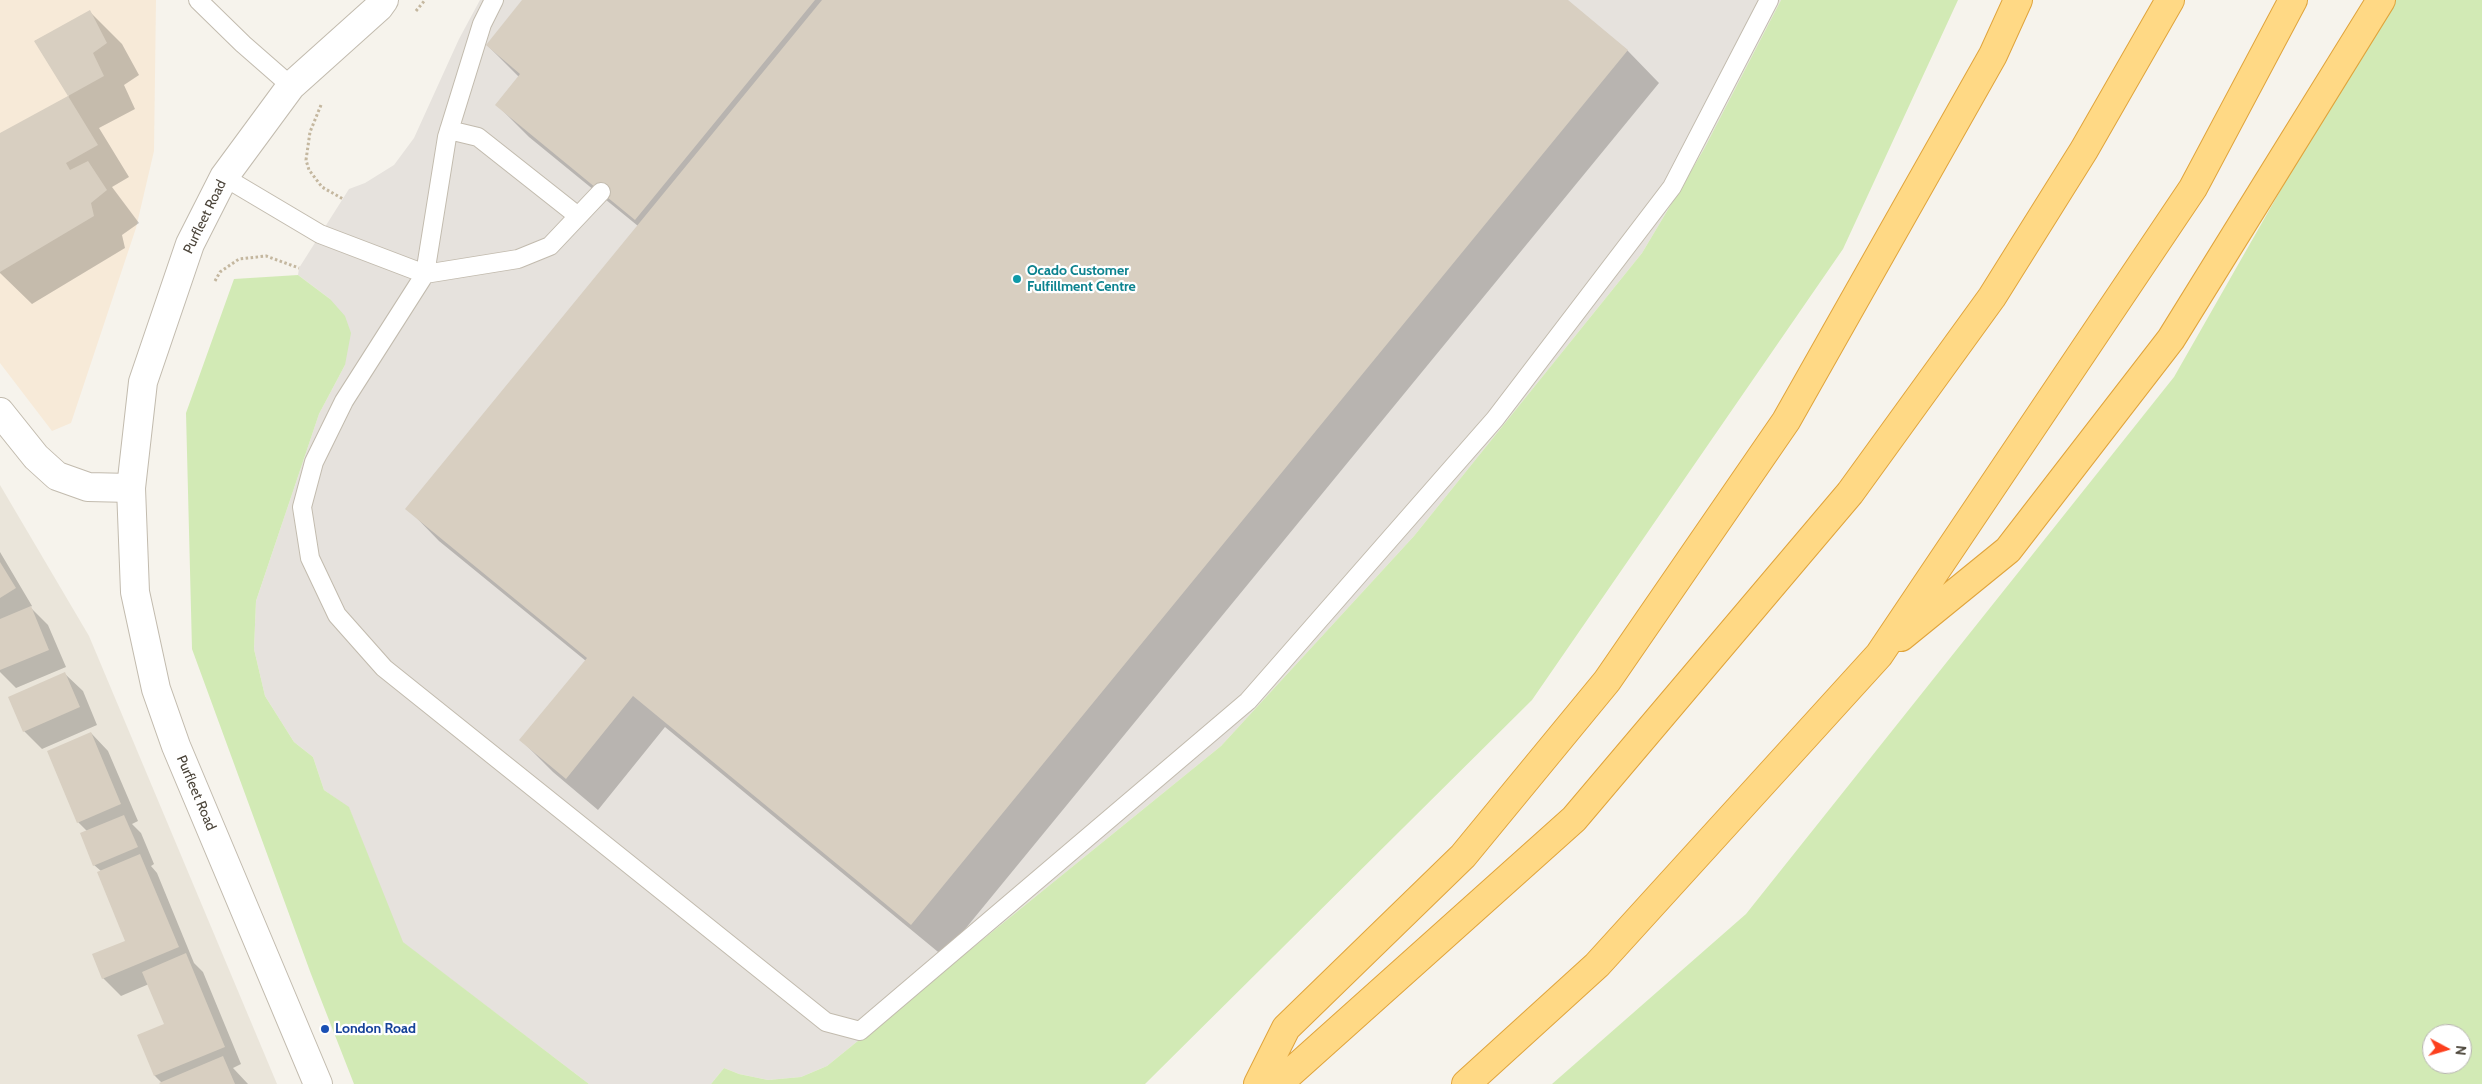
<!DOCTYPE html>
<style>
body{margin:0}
#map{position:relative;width:2482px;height:1084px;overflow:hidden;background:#f6f3ec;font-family:Cabin,sans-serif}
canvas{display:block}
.north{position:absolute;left:2422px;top:1024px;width:50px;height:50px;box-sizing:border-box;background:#fff;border:1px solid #b7b4b0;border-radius:50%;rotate:96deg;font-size:14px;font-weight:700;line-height:20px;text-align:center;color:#4b4439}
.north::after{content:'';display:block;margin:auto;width:18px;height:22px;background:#fc3f1d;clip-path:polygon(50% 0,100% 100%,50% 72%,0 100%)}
</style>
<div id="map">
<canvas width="2482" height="1084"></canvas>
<div class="north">N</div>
</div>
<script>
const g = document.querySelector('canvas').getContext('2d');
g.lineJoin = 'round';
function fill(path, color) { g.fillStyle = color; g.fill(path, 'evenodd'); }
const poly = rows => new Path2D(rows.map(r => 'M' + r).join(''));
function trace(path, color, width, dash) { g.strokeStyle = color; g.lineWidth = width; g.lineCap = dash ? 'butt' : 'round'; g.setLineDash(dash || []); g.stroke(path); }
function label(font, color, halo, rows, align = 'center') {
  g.font = font + ' Cabin,sans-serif'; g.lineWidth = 4.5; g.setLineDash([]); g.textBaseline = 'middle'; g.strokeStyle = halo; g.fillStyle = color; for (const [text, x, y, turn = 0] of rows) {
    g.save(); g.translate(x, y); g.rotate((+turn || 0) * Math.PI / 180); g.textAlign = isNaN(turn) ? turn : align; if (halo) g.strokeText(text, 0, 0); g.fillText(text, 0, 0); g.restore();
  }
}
fill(poly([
 [0,485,89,636,277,1084,0,1084]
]), '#eae5da');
fill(poly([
 [0,0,156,0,154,151,136,228,71,423,52,431,0,363]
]), '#f7ead8');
fill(poly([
 [480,0,1781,0,1704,149,1642,253,1414,536,1221,746,827,1066,801,1077,768,1080,739,1074,724,1068,711,1084,589,1084,402,942,349,808,324,790,313,757,294,742,265,696,254,649,256,601,319,414,345,365,330,299,298,275,299,268,349,189,365,183,394,165,414,138,459,39]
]), '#e6e2dd');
fill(poly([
 [1781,0,1958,0,1843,249,1532,700,1145,1084,711,1084,724,1068,739,1074,768,1080,801,1077,827,1066,1221,746,1414,536,1642,253,1704,149],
 [2389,0,2482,0,2482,1084,1552,1084,1746,914,2174,377],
 [2432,1034,2462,1034,2462,1064,2432,1064],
 [298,275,330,299,345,316,351,333,345,365,319,414,256,601,254,649,265,696,294,742,313,757,324,790,349,807,403,942,589,1084,354,1084,311,974,192,649,186,413,234,279]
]), '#d2eab5');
fill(poly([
 [524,0,1566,0,1627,50,1659,83,943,956,665,727,598,810,553,772,521,740,586,661,439,541,407,508,638,226,529,137,497,105,519,77,487,45],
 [90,12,122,44,139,75,124,85,135,109,99,128,129,177,112,187,139,223,122,235,125,248,32,304,0,273,0,135,69,96,35,41],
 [0,552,32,606,30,607,48,625,66,667,16,688,0,672],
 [65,674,83,691,97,725,42,749,24,731],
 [91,733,108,751,138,821,132,824,141,833,154,864,151,866,157,873,194,963,203,972,241,1064,233,1068,248,1084,161,1084,162,1083,155,1076,139,1036,166,1025,149,984,121,996,103,978,127,941,101,871,94,865,87,831,78,822]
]), '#0003');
fill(poly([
 [522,0,815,0,635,220,495,105,520,74,486,45],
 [822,0,1568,0,1628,50,911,925,633,696,566,779,519,740,587,658,405,509],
 [90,10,107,43,93,53,104,76,68,96,34,41],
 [68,96,98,145,66,163,70,170,88,161,107,190,91,203,94,216,0,272,0,133],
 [0,562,16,588,0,598],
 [31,606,49,650,0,670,0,619],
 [65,672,80,707,23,732,8,697],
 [91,732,121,804,77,823,47,751],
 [124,815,138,847,93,866,80,833],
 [140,854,179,947,102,979,92,954,125,941,97,872],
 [186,953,225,1047,154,1076,137,1035,164,1024,142,972],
 [223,1056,235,1084,160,1084,159,1083]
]), '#d8cfc1');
const service = poly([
 [198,0,243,44,291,86],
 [494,0,482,24,447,137,425,274,344,401,314,462,302,507,310,558,337,615,384,668,826,1022,860,1031,1248,701,1495,419,1672,187,1769,0],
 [449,130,478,137,578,216],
 [224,177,320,234,425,274,518,259,550,246,601,192]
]);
const minor = poly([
 [0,412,36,457,57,476,88,487,131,488]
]);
const tertiary = poly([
 [318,1084,176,746,156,689,135,592,131,488,143,382,190,244,224,177,291,86,379,7,384,0]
]);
const trunk = poly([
 [1901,637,2008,550,2171,339,2381,0],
 [1258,1084,1286,1028,1463,856,1607,681,1786,421,1993,55,2018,0],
 [1278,1084,1574,819,1850,493,1992,297,2084,150,2170,0],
 [1466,1084,1597,965,1879,655,2193,188,2293,0]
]);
trace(service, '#c2bbae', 20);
trace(minor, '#c2bbae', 30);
trace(tertiary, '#c2bbae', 30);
trace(trunk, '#e0a43c', 30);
trace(poly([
 [416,11,425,0],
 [321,105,310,132,306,160,309,170,322,187,343,199],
 [215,281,220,272,239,259,266,256,299,268]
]), '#c4b79f', 3, [2.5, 2.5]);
trace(service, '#fff', 18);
trace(minor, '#fff', 28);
trace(tertiary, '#fff', 28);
trace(trunk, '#ffd985', 28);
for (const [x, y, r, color] of [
 [1017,279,5,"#0f9aa8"],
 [325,1029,5,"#1a4fb4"]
]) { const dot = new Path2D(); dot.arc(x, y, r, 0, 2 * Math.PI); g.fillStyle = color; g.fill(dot); trace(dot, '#fff', 2); }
label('14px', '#4b4439', '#fff', [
 ["Purfleet Road",205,217,-64],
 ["Purfleet Road",196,793,67]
]);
label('bold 14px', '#0d838f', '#fff', [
 ["Ocado Customer",1027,271],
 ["Fulfillment Centre",1027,287]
], 'left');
label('bold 14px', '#164399', '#fff', [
 ["London Road",335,1029]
], 'left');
</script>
